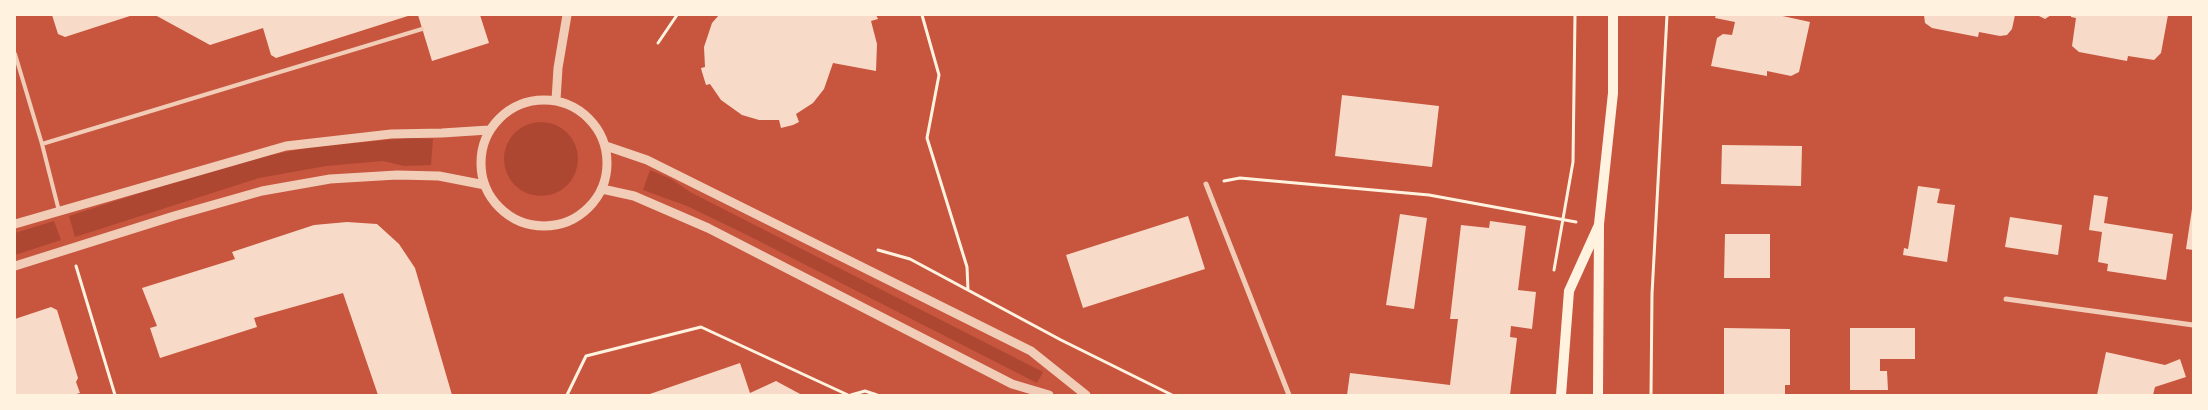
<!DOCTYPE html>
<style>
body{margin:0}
#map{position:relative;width:2208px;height:410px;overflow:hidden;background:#c8553d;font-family:"Libre Baskerville",serif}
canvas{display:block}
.frame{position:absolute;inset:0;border:16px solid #fff3e0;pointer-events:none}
</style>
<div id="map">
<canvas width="2208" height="410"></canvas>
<div class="frame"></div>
</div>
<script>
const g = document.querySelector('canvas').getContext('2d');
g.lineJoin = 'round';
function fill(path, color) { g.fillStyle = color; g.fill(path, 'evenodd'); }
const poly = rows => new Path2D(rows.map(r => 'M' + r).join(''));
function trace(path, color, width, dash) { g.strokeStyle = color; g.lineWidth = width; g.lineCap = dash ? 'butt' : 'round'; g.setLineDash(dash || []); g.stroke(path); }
fill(poly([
 '504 159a37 37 0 1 1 74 0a37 37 0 1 1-74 0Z',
 [408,138,433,139,431,165,404,166,383,161,326,166,259,178,75,237,69,216,190,177,260,157,312,147],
 [650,170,671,179,692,193,1043,372,1037,383,747,235,687,206,643,190],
 [54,221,61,240,15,255,15,233]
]), '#ae4732');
fill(poly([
 [52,15,133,15,65,37,58,34],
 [155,15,411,15,276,58,271,55,263,28,210,45],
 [418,15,480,15,489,43,432,61],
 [719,15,876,15,878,19,871,21,877,44,876,71,833,63,824,89,813,103,796,114,799,122,793,125,781,128,779,120,759,120,742,115,721,100,710,84,706,85,702,72,701,68,705,67,704,47,712,23],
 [1716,15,1778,15,1810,22,1799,72,1791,76,1767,71,1767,76,1711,66,1717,38,1723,34,1732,35,1735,22,1715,18],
 [1924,15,2015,15,2012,29,2007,35,2000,36,1979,32,1978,37,1932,28,1925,23],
 [2037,15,2051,15,2045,19],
 [2071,15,2168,15,2161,53,2154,60,2128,56,2127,61,2079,52,2072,46,2076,18,2071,17],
 [1342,95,1439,106,1432,167,1335,156],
 [1722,145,1802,146,1801,186,1721,184],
 [1918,186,1940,189,1937,203,1955,205,1947,262,1903,255,1904,248,1908,249],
 [2094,195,2108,197,2104,223,2173,234,2166,280,2107,271,2108,264,2098,262,2102,232,2089,230],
 [2192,209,2193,209,2193,250,2186,249],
 [1400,214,1427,218,1414,309,1386,305],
 [1188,216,1205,269,1083,308,1066,255],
 [2010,217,2062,225,2058,255,2005,247],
 [1490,221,1526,226,1518,290,1536,292,1532,329,1511,326,1510,337,1517,338,1510,395,1347,395,1350,373,1450,385,1458,319,1450,319,1461,225,1489,228],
 [347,222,377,224,399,244,415,268,452,395,378,395,343,293,254,318,257,327,160,358,150,328,157,326,142,288,235,259,232,252,314,225],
 [1725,234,1770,234,1770,278,1724,278],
 [51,307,57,310,78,378,76,382,80,393,73,395,15,395,15,319],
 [1724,328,1790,329,1790,385,1785,385,1785,395,1724,395],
 [1850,328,1915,328,1915,359,1880,359,1880,371,1887,371,1888,390,1850,390],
 [2106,352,2165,365,2180,359,2186,377,2155,387,2153,395,2097,395],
 [740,363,750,393,776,381,802,395,647,395]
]), '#f7dbc8');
trace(poly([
 [922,15,939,75,927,138,967,267,968,290],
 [658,43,677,15],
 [1224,181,1240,178,1429,195,1576,222],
 [878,250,910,259,1061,340,1172,395],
 [76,266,115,395],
 [1554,270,1573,162,1575,15],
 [567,395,586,356,701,327,848,395],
 [851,395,865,391,877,395],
 [1651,395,1652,294,1667,15]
]), '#fff3e0', 3);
trace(poly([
 [15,54,42,144,422,29],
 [42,144,59,211]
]), '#f1ccb7', 4);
trace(poly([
 [1206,184,1289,395],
 [2006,299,2193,325]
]), '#f1ccb7', 5);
trace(poly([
 '481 163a63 63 0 1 1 126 0a63 63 0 1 1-126 0Z',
 [556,100,558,68,567,15],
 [606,146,647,160,1031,351,1086,395],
 [602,189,634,196,708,228,1012,384,1049,395],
 [15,224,286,146,391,134,442,133,489,130],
 [15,266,174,216,262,191,330,179,397,175,439,176,485,185]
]), '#f1ccb7', 9);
trace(poly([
 [1561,395,1569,291,1598,227],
 [1598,395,1599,224,1613,93,1613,15]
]), '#fff3e0', 10);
</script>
